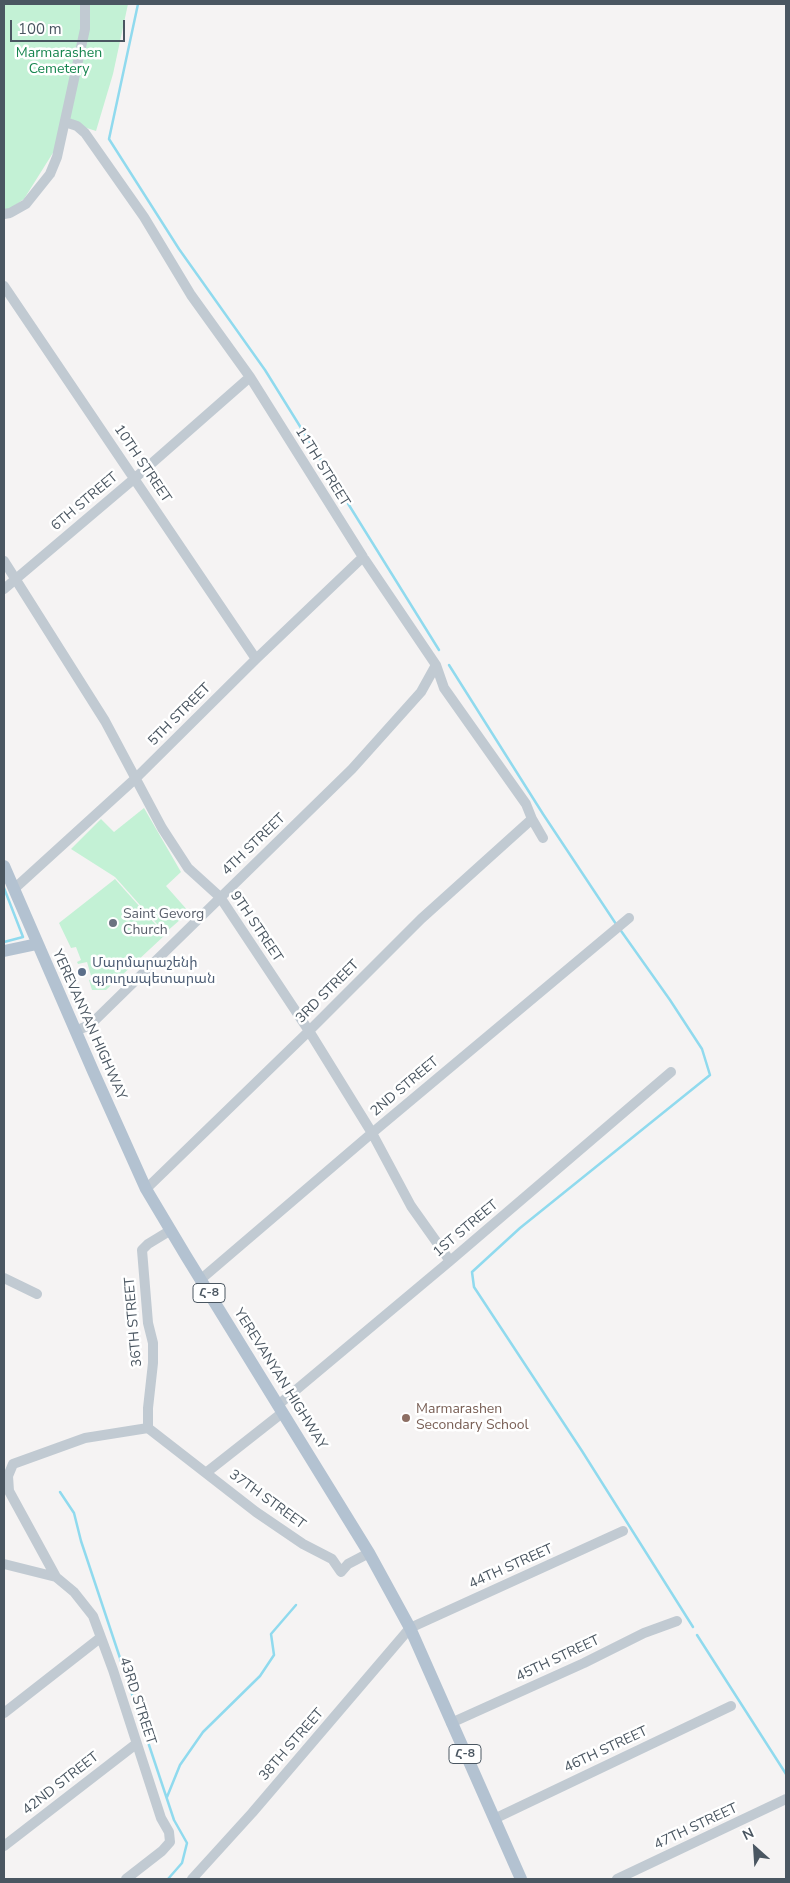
<!DOCTYPE html>
<meta charset="utf-8">
<style>
body{margin:0}
#map{position:relative;width:790px;height:1883px;overflow:hidden;background:#f5f3f3;font-family:"Nunito Sans",sans-serif}
canvas{display:block}
.frame{position:absolute;inset:0;border:5px solid #4a5661;pointer-events:none}
.north{position:absolute;left:730px;top:1823px;width:50px;height:50px;-webkit-text-stroke:4px #fff;paint-order:stroke;rotate:334deg;font-size:14px;font-weight:700;line-height:20px;text-align:center;color:#4a5661}
.north::after{content:'';display:block;margin:auto;width:18px;height:22px;background:#4a5661;clip-path:polygon(50% 0,100% 100%,50% 72%,0 100%)}
.scale{position:absolute;left:10px;top:20px;width:115px;height:22px;box-sizing:border-box;border:2px solid #4a5661;border-top:0;padding-left:6px;font-size:15px;line-height:18px;white-space:nowrap;color:#4a5661;-webkit-text-stroke:4px #fff;paint-order:stroke}
</style>
<div id="map">
<canvas width="790" height="1883"></canvas>
<div class="frame"></div>
<div class="north">N</div>
<div class="scale">100 m</div>
</div>
<script>
const g = document.querySelector('canvas').getContext('2d');
g.lineJoin = 'round';
function fill(path, color) { g.fillStyle = color; g.fill(path, 'evenodd'); }
const poly = rows => new Path2D(rows.map(r => 'M' + r).join(''));
function trace(path, color, width, dash) { g.strokeStyle = color; g.lineWidth = width; g.lineCap = dash ? 'butt' : 'round'; g.setLineDash(dash || []); g.stroke(path); }
function label(font, color, halo, rows, align = 'center') {
  g.font = font + ' "Nunito Sans","Noto Sans Armenian",sans-serif'; g.lineWidth = 5; g.setLineDash([]); g.textBaseline = 'middle'; g.strokeStyle = halo; g.fillStyle = color; for (const [text, x, y, turn = 0] of rows) {
    g.save(); g.translate(x, y); g.rotate((+turn || 0) * Math.PI / 180); g.textAlign = isNaN(turn) ? turn : align; if (halo) g.strokeText(text, 0, 0); g.fillText(text, 0, 0); g.restore();
  }
}
fill(poly([
 [4,4,128,4,113,74,96,131,62,120,56,148,24,199,4,213],
 [144,808,181,872,166,886,189,912,165,933,115,877,71,849,101,819,114,832],
 [115,879,165,935,106,990,92,990,89,980,92,979,87,962,78,964,77,962,81,960,76,947,71,948,59,923]
]), '#c3f1d5');
trace(poly([
 [138,4,109,139,179,249,265,370,439,650],
 [449,665,543,814,616,924],
 [4,888,23,937,4,942],
 [619,928,670,1000,702,1049,710,1075,520,1228,472,1272,474,1287,582,1451,693,1627],
 [60,1492,74,1513,81,1541,174,1820,187,1843,182,1863,168,1879],
 [697,1635,786,1774],
 [167,1797,180,1765,203,1732,260,1676,274,1655,271,1634,296,1605]
]), '#90daee', 2.5);
trace(poly([
 [65,122,77,126,85,133,144,217,191,295,250,377,363,557,436,665,444,688,526,804,532,819,543,838],
 [4,214,10,213,26,204,50,174,57,157,85,29,85,4],
 [4,286,256,659],
 [4,561,105,721,162,828,188,868,220,897,309,1031,372,1133,411,1206,450,1261],
 [4,589,135,478,250,377],
 [14,889,136,778,256,659,363,557],
 [75,1031,90,1025,352,769,421,692,436,665],
 [146,1189,309,1031,421,919,532,819],
 [4,1278,37,1294],
 [200,1280,372,1133,629,918],
 [278,1405,450,1261,671,1072],
 [148,1428,256,1512,303,1544,332,1559,341,1572,348,1564,369,1553],
 [148,1428,148,1408,153,1363,153,1343,148,1323,142,1250,148,1244,171,1230],
 [207,1472,282,1413],
 [4,1564,56,1577,74,1592,93,1616,113,1670,161,1818,169,1832,170,1842,162,1851,126,1879],
 [56,1577,9,1491,8,1476,13,1464,85,1438,148,1428],
 [4,1713,100,1638],
 [451,1723,584,1663,644,1633,677,1621],
 [494,1819,731,1706],
 [4,1846,136,1744],
 [192,1879,252,1813,410,1628,623,1531],
 [617,1879,786,1799]
]), '#c1cad2', 10);
trace(poly([
 [4,866,93,1071,146,1189,186,1256,369,1553,410,1628,521,1879],
 [4,951,37,944]
]), '#b3c2d1', 12);
for (const [x, y, r, color] of [
 [113,923,5,"#6b7280"],
 [82,972,5,"#5c6f8a"],
 [406,1418,5,"#8d6e63"]
]) { const dot = new Path2D(); dot.arc(x, y, r, 0, 2 * Math.PI); g.fillStyle = color; g.fill(dot); trace(dot, '#fff', 2); }
for (const [x, y, w] of [
 [209,1293,32],
 [465,1754,32]
]) { const box = new Path2D(); box.roundRect(x - w / 2, y - 9.5, w, 19, 4); g.fillStyle = '#fff'; g.fill(box); trace(box, '#4a5661', 1); }
label('bold 12px', '#4a5661', null, [
 ["Հ-8",209,1293],
 ["Հ-8",465,1754]
]);
label('14px', '#17864f', '#fff', [
 ["Marmarashen",59,54],
 ["Cemetery",59,70]
]);
label('14px', '#4a5661', '#fff', [
 ["10TH STREET",142,464,56],
 ["11TH STREET",322,467,58],
 ["6TH STREET",85,502,-40],
 ["5TH STREET",180,715,-45],
 ["4TH STREET",254,845,-44],
 ["9TH STREET",256,927,56],
 ["3RD STREET",328,992,-45],
 ["YEREVANYAN HIGHWAY",89,1025,66],
 ["2ND STREET",405,1087,-40],
 ["1ST STREET",466,1229,-40],
 ["36TH STREET",134,1322,-95],
 ["YEREVANYAN HIGHWAY",280,1379,58],
 ["37TH STREET",267,1500,36],
 ["44TH STREET",511,1567,-24],
 ["45TH STREET",558,1659,-25],
 ["43RD STREET",137,1701,72],
 ["38TH STREET",292,1745,-49],
 ["46TH STREET",606,1750,-25],
 ["42ND STREET",61,1784,-38],
 ["47TH STREET",696,1827,-25]
]);
label('14px', '#5b616d', '#fff', [
 ["Saint Gevorg",123,915],
 ["Church",123,931]
], 'left');
label('14px', '#4e5e75', '#fff', [
 ["Մարմարաշենի",92,964],
 ["գյուղապետարան",92,980]
], 'left');
label('14px', '#785e54', '#fff', [
 ["Marmarashen",416,1410],
 ["Secondary School",416,1426]
], 'left');
</script>
